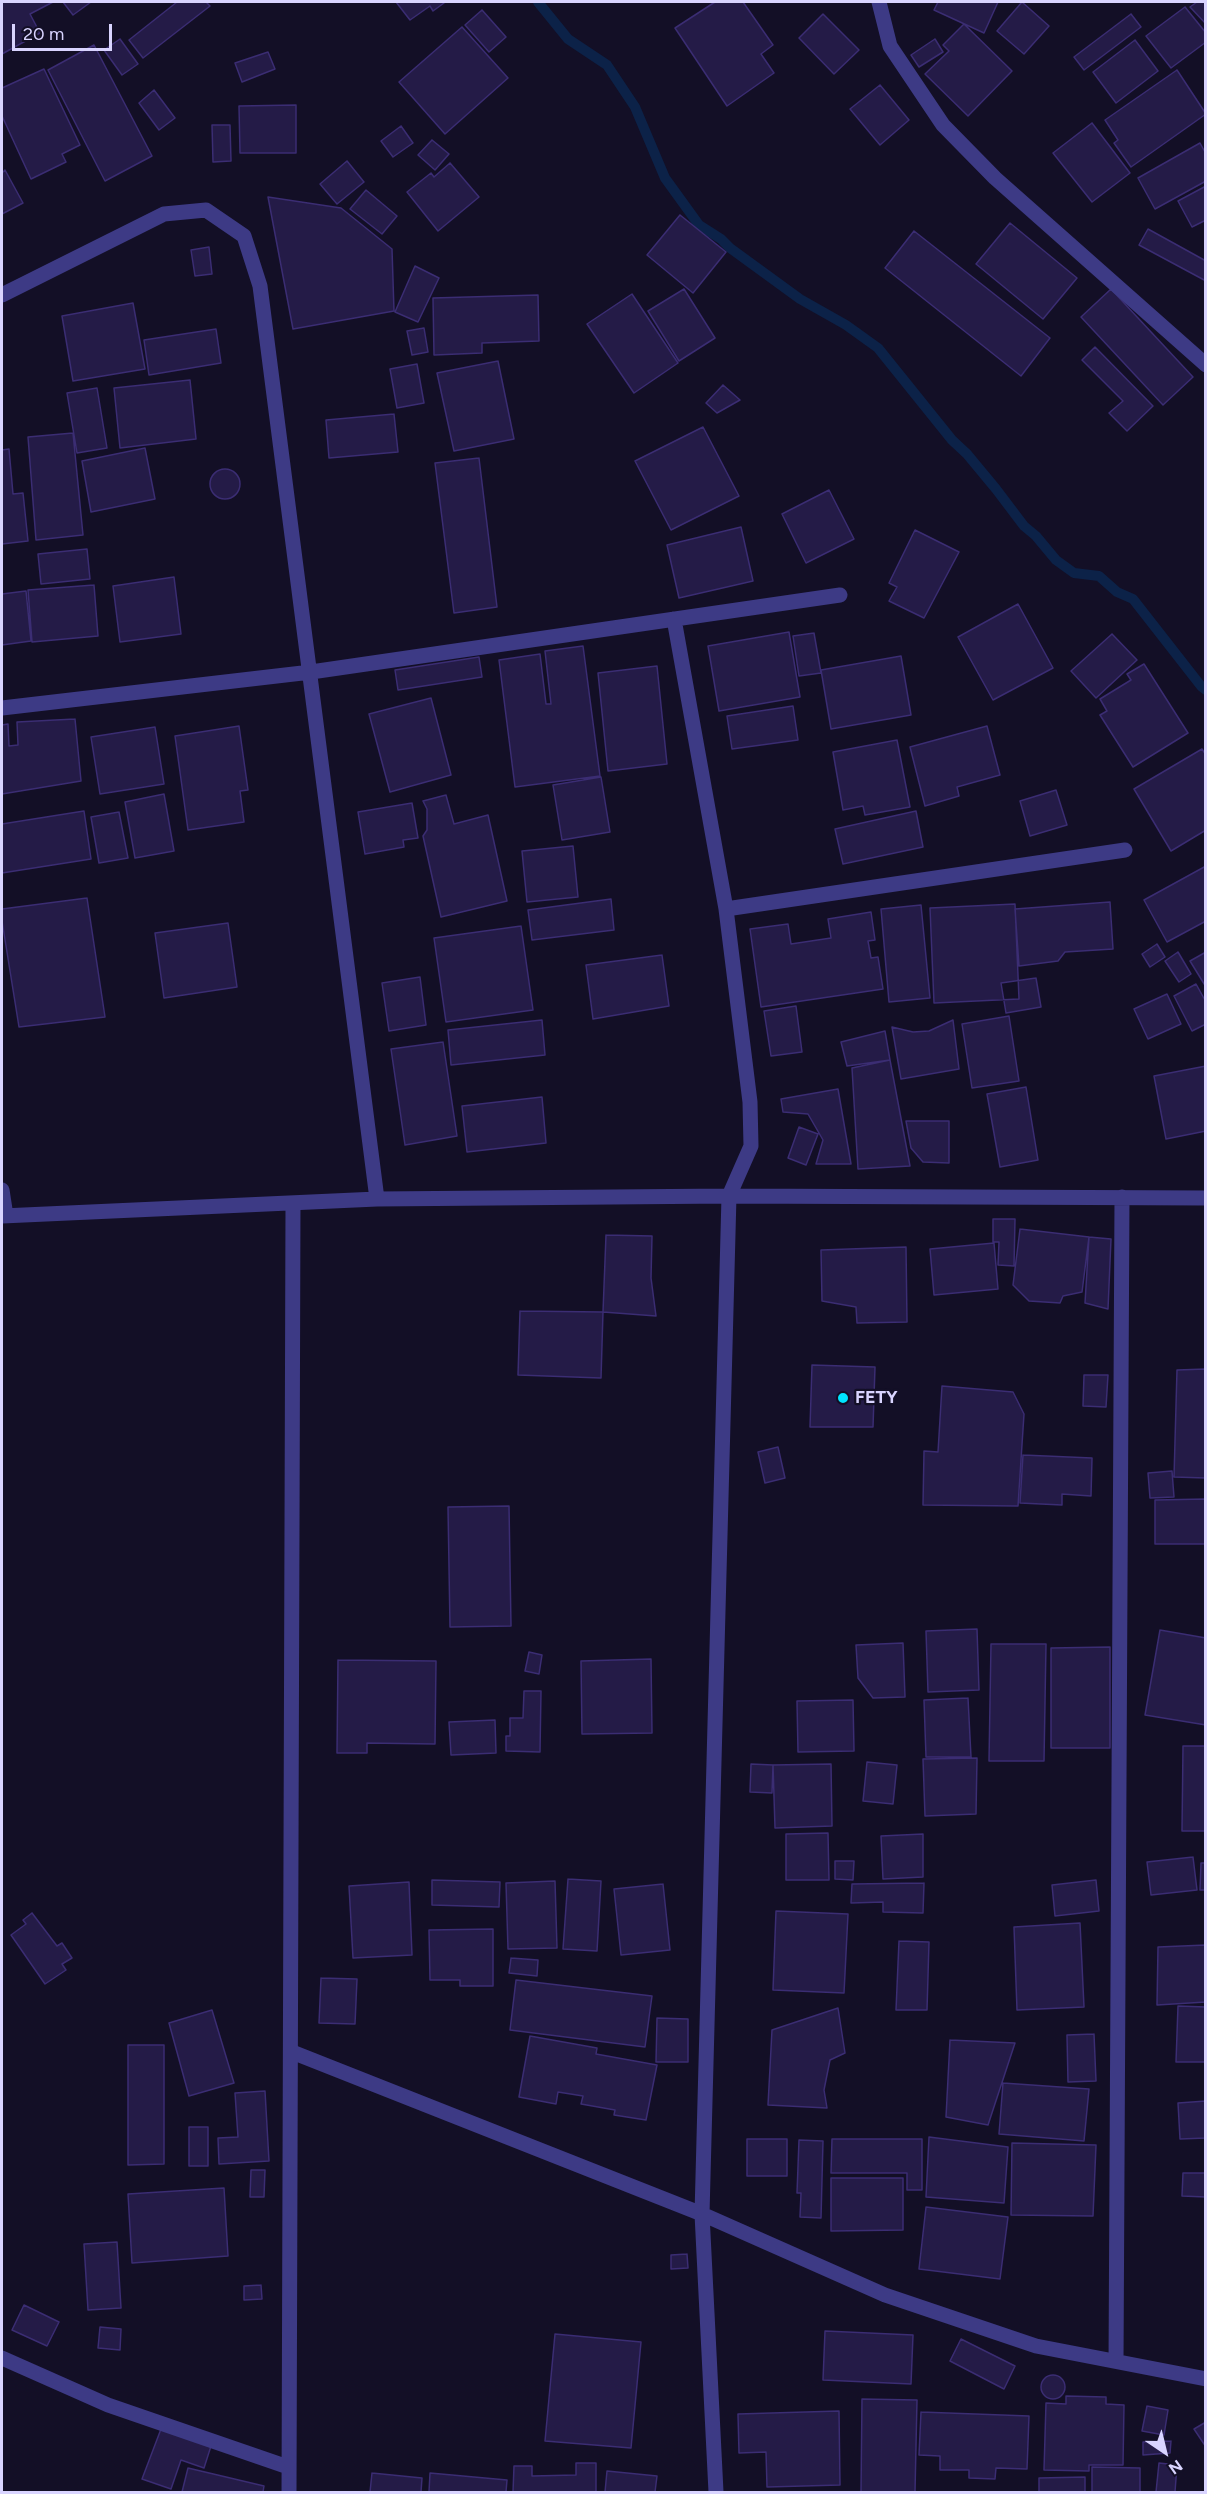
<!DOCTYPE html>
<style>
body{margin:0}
#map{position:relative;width:1207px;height:2494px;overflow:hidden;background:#130f26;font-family:Figtree,sans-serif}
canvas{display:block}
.frame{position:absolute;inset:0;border:3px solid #d9d4ff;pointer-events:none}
.north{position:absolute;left:1135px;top:2422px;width:60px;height:60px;-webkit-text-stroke:4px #130f26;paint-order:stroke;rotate:145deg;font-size:16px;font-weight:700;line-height:24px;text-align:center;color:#d9d4ff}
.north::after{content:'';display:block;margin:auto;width:21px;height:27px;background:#d9d4ff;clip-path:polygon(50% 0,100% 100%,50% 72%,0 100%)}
.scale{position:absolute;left:12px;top:24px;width:100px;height:27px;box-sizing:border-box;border:3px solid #d9d4ff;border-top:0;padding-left:8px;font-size:18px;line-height:21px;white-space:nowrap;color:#d9d4ff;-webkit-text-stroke:4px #130f26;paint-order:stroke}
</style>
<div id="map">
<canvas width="1207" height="2494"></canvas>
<div class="frame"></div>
<div class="north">N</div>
<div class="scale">20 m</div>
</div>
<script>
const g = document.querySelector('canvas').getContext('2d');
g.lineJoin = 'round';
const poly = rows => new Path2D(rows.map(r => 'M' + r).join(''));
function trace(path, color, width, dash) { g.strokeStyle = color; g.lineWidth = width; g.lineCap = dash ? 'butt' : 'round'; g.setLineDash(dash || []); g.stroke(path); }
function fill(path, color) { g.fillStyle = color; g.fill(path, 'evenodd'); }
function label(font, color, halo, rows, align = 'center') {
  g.font = font + ' Figtree,sans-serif'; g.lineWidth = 4.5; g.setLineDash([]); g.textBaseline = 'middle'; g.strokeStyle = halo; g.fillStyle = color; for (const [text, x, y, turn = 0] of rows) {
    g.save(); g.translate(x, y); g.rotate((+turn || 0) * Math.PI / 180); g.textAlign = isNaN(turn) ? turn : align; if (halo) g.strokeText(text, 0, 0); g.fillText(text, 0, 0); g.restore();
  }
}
trace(poly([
 [538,2,568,39,607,65,635,107,665,178,699,225,721,239,730,248,800,299,846,325,878,348,952,440,967,454,996,489,1024,526,1036,536,1056,560,1074,573,1099,576,1117,592,1133,599,1201,686,1206,690]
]), '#0c2248', 10);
const building = poly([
 [2,2,53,2,30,14,40,33,2,54,2,2],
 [63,2,91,2,73,15,63,2],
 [177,2,206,2,210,6,143,58,129,40,177,2],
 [396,2,442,2,444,3,433,11,430,6,410,20,396,2],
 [715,2,743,2,773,45,761,54,774,73,727,106,675,28,715,2],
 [938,2,998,2,984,33,934,10,938,2],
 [1022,2,1049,26,1024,54,997,31,1022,2],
 [1197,2,1206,2,1206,24,1190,7,1197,2],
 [1185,7,1206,33,1206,42,1171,68,1146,36,1185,7],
 [482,10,506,37,489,52,465,25,482,10],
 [823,14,859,50,834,74,799,38,823,14],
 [1131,14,1141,27,1084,70,1074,57,1131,14],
 [964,24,1012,71,968,116,925,74,949,51,943,45,964,24],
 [462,27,508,78,445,134,399,82,462,27],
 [120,39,138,64,122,75,104,50,120,39],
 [935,39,943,52,919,67,911,55,935,39],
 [1135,40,1158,71,1116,103,1093,72,1135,40],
 [94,45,152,156,105,181,48,70,94,45],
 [268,52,275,69,242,82,235,63,268,52],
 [44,69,80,145,62,154,66,162,31,179,2,116,2,88,44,69],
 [1177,70,1206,114,1131,167,1114,143,1118,140,1105,120,1177,70],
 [880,85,909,120,880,145,850,109,880,85],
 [154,90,175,118,159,130,139,103,154,90],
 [296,105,296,153,240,153,239,106,296,105],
 [1092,123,1130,173,1092,202,1053,153,1092,123],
 [212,125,230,125,231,161,213,162,212,125],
 [401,126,413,143,393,157,381,141,401,126],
 [432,140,449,154,435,170,418,155,432,140],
 [1200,143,1206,154,1206,181,1155,209,1138,178,1200,143],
 [347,161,364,182,337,204,320,184,347,161],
 [450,163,479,197,438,231,407,192,431,173,434,177,450,163],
 [5,170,23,203,2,214,2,173,5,170],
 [1206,186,1206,220,1192,227,1178,201,1206,186],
 [366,190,397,216,382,234,350,209,366,190],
 [268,197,341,208,392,249,394,311,293,329,268,197],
 [680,215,726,252,693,293,647,255,680,215],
 [1010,223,1077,278,1043,319,976,264,1010,223],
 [1148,229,1206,261,1206,281,1139,245,1148,229],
 [914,231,1050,338,1021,376,885,268,914,231],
 [209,247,212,274,195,276,191,250,209,247],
 [415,266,439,278,418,322,395,312,415,266],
 [684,289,715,338,679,361,648,311,684,289],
 [1111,289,1193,377,1163,405,1081,317,1111,289],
 [632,294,678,363,634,393,587,324,632,294],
 [538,295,539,341,482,343,482,353,434,355,433,298,538,295],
 [133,303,145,369,73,381,62,316,133,303],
 [424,328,428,352,412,355,407,331,424,328],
 [216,329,221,363,149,375,144,340,216,329],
 [1095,347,1153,406,1127,431,1109,413,1123,401,1082,360,1095,347],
 [498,361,514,439,454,451,437,373,498,361],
 [417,364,424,403,397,408,390,369,417,364],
 [190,380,196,439,120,448,114,388,190,380],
 [723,385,740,400,717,413,706,403,723,385],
 [97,388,107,448,77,453,67,393,97,388],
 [394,414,398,452,329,458,326,420,394,414],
 [703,427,739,496,671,530,635,461,703,427],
 [73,433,83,535,36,540,28,437,73,433],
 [145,448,155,499,91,512,82,461,145,448],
 [9,449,13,494,23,493,28,541,2,544,2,450,9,449],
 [479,458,497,607,454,613,435,463,479,458],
 '210 484a15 15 0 1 1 30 0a15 15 0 1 1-30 0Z',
 [829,490,854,539,806,563,782,514,829,490],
 [741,527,753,581,679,598,667,545,741,527],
 [915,530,959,552,924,618,889,601,897,587,889,583,915,530],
 [87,549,90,579,41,584,38,554,87,549],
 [174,577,181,634,120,642,113,586,174,577],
 [94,585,98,636,32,642,28,590,94,585],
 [26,591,31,641,2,645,2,594,26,591],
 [1018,604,1053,668,993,700,958,637,1018,604],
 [789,632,800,697,719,711,708,646,789,632],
 [814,633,821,673,799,676,793,636,814,633],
 [1112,634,1137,660,1096,698,1071,671,1112,634],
 [583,646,600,776,515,787,499,660,540,654,546,704,551,704,545,651,583,646],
 [901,656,911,715,831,729,821,670,901,656],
 [479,657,482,677,398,690,395,670,479,657],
 [1144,664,1188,733,1133,767,1100,715,1107,711,1100,699,1131,680,1127,674,1144,664],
 [657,666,667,764,608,771,598,673,657,666],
 [431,698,451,775,390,792,369,714,431,698],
 [793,706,798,740,732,749,727,716,793,706],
 [75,719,81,781,2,794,2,725,8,724,9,746,18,745,17,722,75,719],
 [239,726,248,790,240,791,244,822,188,830,175,736,239,726],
 [987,726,1000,775,957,787,959,796,925,806,910,747,987,726],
 [155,727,164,784,100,794,91,737,155,727],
 [897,740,910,807,865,815,863,806,843,810,833,752,897,740],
 [1202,749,1206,755,1206,830,1171,851,1134,789,1202,749],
 [601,777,610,832,562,840,553,785,601,777],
 [1056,790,1067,825,1030,836,1020,801,1056,790],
 [164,794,174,851,135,858,125,802,164,794],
 [446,795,454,824,488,815,507,901,441,917,423,836,427,830,427,809,423,801,446,795],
 [412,803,418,838,403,840,404,847,365,854,358,812,412,803],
 [84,811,91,859,2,873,2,824,84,811],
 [916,811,923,847,843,864,835,829,916,811],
 [119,812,128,858,99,863,91,817,119,812],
 [573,846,578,897,527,902,522,851,573,846],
 [1206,866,1206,921,1167,942,1144,900,1206,866],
 [87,898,105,1017,19,1027,2,921,2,909,87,898],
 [611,899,614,930,532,940,528,910,611,899],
 [1110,902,1113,949,1065,952,1058,961,1019,966,1015,909,1110,902],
 [1015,904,1019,999,934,1003,930,908,1015,904],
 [921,905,930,998,889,1002,881,909,921,905],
 [871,912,875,940,868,941,871,958,878,957,883,989,761,1007,750,929,788,924,791,944,831,938,828,919,871,912],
 [228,923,237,987,164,998,155,933,228,923],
 [521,926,533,1010,446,1022,434,938,521,926],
 [1157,944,1165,957,1150,967,1142,954,1157,944],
 [1178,952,1191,974,1179,982,1165,961,1178,952],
 [1206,952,1206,987,1190,961,1206,952],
 [662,955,669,1006,593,1019,586,965,662,955],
 [420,977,426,1025,389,1031,382,983,420,977],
 [1036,978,1041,1007,1006,1013,1001,983,1036,978],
 [1196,984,1206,1002,1206,1024,1192,1031,1174,996,1196,984],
 [1167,994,1181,1024,1148,1039,1134,1009,1167,994],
 [796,1006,802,1052,771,1056,764,1011,796,1006],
 [1009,1016,1019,1081,972,1088,962,1024,1009,1016],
 [542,1020,545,1055,451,1065,448,1030,542,1020],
 [953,1020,959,1069,901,1079,892,1027,913,1032,929,1031,953,1020],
 [885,1031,890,1060,847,1066,841,1042,885,1031],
 [443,1042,457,1136,405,1145,391,1049,443,1042],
 [890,1060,910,1166,858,1169,852,1068,890,1060],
 [1206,1066,1206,1131,1166,1139,1154,1076,1206,1066],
 [1026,1087,1038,1160,1000,1167,987,1094,1026,1087],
 [838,1089,851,1164,816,1164,823,1140,808,1114,783,1112,781,1099,838,1089],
 [542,1097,546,1143,467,1152,462,1106,542,1097],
 [906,1121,949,1121,949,1163,923,1162,911,1148,906,1121],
 [799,1127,818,1134,806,1165,788,1158,799,1127],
 [993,1219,1015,1219,1014,1266,998,1265,999,1242,993,1242,993,1219],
 [1020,1229,1089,1237,1082,1292,1063,1296,1060,1303,1029,1301,1013,1285,1020,1229],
 [606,1235,652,1236,651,1278,656,1316,603,1312,606,1235],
 [1089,1237,1111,1239,1108,1309,1085,1303,1089,1237],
 [994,1243,998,1289,934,1295,930,1249,994,1243],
 [906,1247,907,1322,857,1323,856,1307,822,1301,821,1250,906,1247],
 [520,1311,603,1312,601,1378,518,1375,520,1311],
 [812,1365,875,1367,873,1427,810,1427,812,1365],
 [1206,1369,1206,1478,1174,1477,1177,1370,1206,1369],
 [1084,1375,1108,1375,1106,1407,1083,1406,1084,1375],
 [942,1386,1013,1392,1024,1414,1018,1506,923,1505,924,1451,938,1452,942,1386],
 [778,1447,785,1478,765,1483,758,1452,778,1447],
 [1023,1455,1092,1458,1091,1496,1062,1494,1062,1505,1020,1503,1023,1455],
 [1172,1471,1174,1497,1150,1498,1148,1473,1172,1471],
 [1206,1499,1206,1544,1155,1544,1155,1500,1206,1499],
 [509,1506,511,1626,450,1627,448,1507,509,1506],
 [977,1629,979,1690,928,1692,926,1631,977,1629],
 [1160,1630,1206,1638,1206,1725,1145,1715,1160,1630],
 [903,1643,905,1697,873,1698,858,1678,856,1645,903,1643],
 [991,1644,1046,1644,1044,1761,989,1761,991,1644],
 [1110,1647,1110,1748,1051,1748,1051,1648,1110,1647],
 [529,1652,542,1655,539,1674,525,1671,529,1652],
 [651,1659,652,1733,582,1734,581,1661,651,1659],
 [338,1660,436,1661,435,1744,367,1743,367,1753,337,1753,338,1660],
 [524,1691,541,1691,540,1752,506,1751,506,1736,510,1736,510,1718,523,1718,524,1691],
 [968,1698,971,1757,926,1757,924,1700,968,1698],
 [853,1700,854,1751,798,1752,797,1701,853,1700],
 [495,1720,496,1753,451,1755,449,1722,495,1720],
 [1183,1746,1206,1746,1206,1831,1182,1831,1183,1746],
 [977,1758,976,1814,925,1816,923,1759,977,1758],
 [867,1762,897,1765,893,1804,863,1801,867,1762],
 [751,1764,773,1765,772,1793,750,1792,751,1764],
 [831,1764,832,1826,775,1828,773,1765,831,1764],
 [828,1833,829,1880,786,1880,786,1834,828,1833],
 [923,1834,923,1877,883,1879,881,1836,923,1834],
 [1193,1857,1197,1890,1151,1895,1147,1862,1193,1857],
 [835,1861,854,1861,853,1880,835,1879,835,1861],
 [1201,1863,1206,1863,1206,1890,1200,1890,1201,1863],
 [568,1879,601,1881,597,1951,563,1949,568,1879],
 [432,1880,500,1882,499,1907,432,1905,432,1880],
 [1096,1880,1099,1911,1055,1916,1052,1885,1096,1880],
 [555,1881,557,1948,508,1949,506,1883,555,1881],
 [409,1882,412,1955,353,1958,349,1886,409,1882],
 [924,1883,923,1913,883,1912,883,1902,851,1903,852,1884,924,1883],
 [663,1884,670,1950,621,1955,614,1889,663,1884],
 [776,1911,848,1914,844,1993,773,1990,776,1911],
 [32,1913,57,1946,62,1943,72,1958,62,1964,66,1970,45,1984,11,1935,26,1924,23,1920,32,1913],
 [1080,1923,1084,2007,1017,2010,1014,1927,1080,1923],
 [493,1929,493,1986,460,1986,460,1980,430,1980,429,1930,493,1929],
 [899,1941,929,1942,927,2010,896,2010,899,1941],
 [1206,1945,1206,2002,1157,2005,1158,1947,1206,1945],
 [511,1958,538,1960,537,1976,509,1973,511,1958],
 [321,1978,357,1979,355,2024,319,2023,321,1978],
 [516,1980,652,1996,645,2047,510,2030,516,1980],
 [1178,2006,1206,2007,1206,2062,1176,2062,1178,2006],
 [838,2008,845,2053,830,2060,824,2090,827,2108,768,2105,772,2030,838,2008],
 [212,2010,234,2083,189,2096,169,2023,212,2010],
 [657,2018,688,2019,688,2062,656,2062,657,2018],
 [1094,2034,1096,2081,1068,2082,1067,2035,1094,2034],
 [530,2036,597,2048,596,2054,657,2065,646,2120,614,2115,615,2110,581,2104,583,2096,558,2092,556,2104,519,2097,530,2036],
 [950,2040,1015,2043,988,2125,946,2117,950,2040],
 [128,2045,164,2045,164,2164,128,2165,128,2045],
 [1003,2083,1089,2089,1084,2141,999,2134,1003,2083],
 [265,2091,269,2161,219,2164,218,2138,238,2137,235,2093,265,2091],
 [1206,2101,1206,2138,1180,2139,1178,2103,1206,2101],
 [189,2127,208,2127,208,2166,189,2166,189,2127],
 [929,2137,1008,2147,1004,2203,926,2197,929,2137],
 [747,2139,787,2139,787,2176,747,2176,747,2139],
 [832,2139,922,2139,922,2190,907,2190,907,2173,831,2173,832,2139],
 [799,2140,823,2141,821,2218,800,2217,801,2193,797,2193,799,2140],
 [1012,2143,1096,2145,1093,2216,1011,2215,1012,2143],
 [251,2170,265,2170,264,2197,250,2197,251,2170],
 [1183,2173,1206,2173,1206,2197,1182,2196,1183,2173],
 [831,2178,903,2178,903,2230,831,2231,831,2178],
 [224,2188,228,2256,132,2263,128,2194,224,2188],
 [926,2207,1008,2217,1000,2279,919,2269,926,2207],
 [117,2242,121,2308,88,2310,84,2244,117,2242],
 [687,2254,688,2268,671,2269,671,2255,687,2254],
 [261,2285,262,2299,244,2300,244,2286,261,2285],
 [24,2305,59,2322,47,2346,12,2330,24,2305],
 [100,2327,121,2329,120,2350,98,2348,100,2327],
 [825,2331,913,2335,911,2384,823,2380,825,2331],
 [555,2334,641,2342,631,2448,545,2441,555,2334],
 [961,2339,1015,2366,1004,2389,950,2361,961,2339],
 '1041 2387a12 12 0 1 1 24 0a12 12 0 1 1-24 0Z',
 [1066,2396,1106,2397,1106,2404,1124,2405,1123,2465,1089,2465,1089,2471,1044,2470,1046,2403,1066,2404,1066,2396],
 [862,2399,917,2400,915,2492,861,2492,862,2399],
 [1147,2406,1168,2410,1164,2435,1142,2431,1147,2406],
 [839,2411,840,2485,767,2487,766,2452,739,2453,738,2414,839,2411],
 [921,2412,1029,2416,1027,2469,996,2468,995,2479,969,2478,969,2470,940,2470,940,2456,919,2455,921,2412],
 [1206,2422,1206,2447,1194,2429,1206,2422],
 [161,2429,211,2446,204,2468,181,2460,171,2489,142,2479,161,2429],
 [1171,2441,1170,2453,1143,2455,1143,2442,1171,2441],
 [576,2463,596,2463,596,2492,513,2492,514,2466,532,2466,532,2476,576,2475,576,2463],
 [1159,2463,1177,2465,1175,2492,1156,2492,1159,2463],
 [1092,2467,1140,2468,1140,2492,1092,2492,1092,2467],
 [188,2468,264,2486,263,2492,182,2492,188,2468],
 [607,2471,657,2476,655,2492,605,2492,607,2471],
 [372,2473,422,2478,421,2492,370,2492,372,2473],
 [430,2473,507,2480,506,2492,429,2492,430,2473],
 [1085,2477,1085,2492,1039,2492,1039,2478,1085,2477]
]);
fill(building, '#241b47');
trace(building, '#3b2d73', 1.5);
trace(poly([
 [879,2,890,46,943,125,995,178,1206,365],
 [2,295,164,214,206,210,244,236,260,286,377,1199],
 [674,619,726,909,750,1102,751,1146,729,1196,702,2214,716,2492],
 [2,708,311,672,840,595],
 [726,909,1125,850],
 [2,1190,6,1216],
 [2,1216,377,1199,729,1196,1206,1198],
 [292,2052,702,2214,885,2295,1036,2346,1206,2379],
 [2,2358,108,2405,288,2467],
 [1116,2361,1122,1197],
 [289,2492,293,1203]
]), '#3d3a85', 15);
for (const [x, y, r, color] of [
 [843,1398,6,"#00e5ff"]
]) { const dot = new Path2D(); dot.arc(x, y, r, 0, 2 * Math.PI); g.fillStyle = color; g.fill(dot); trace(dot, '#130f26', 2); }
label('bold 18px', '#d9d4ff', '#130f26', [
 ["FETY",855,1398]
], 'left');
</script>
